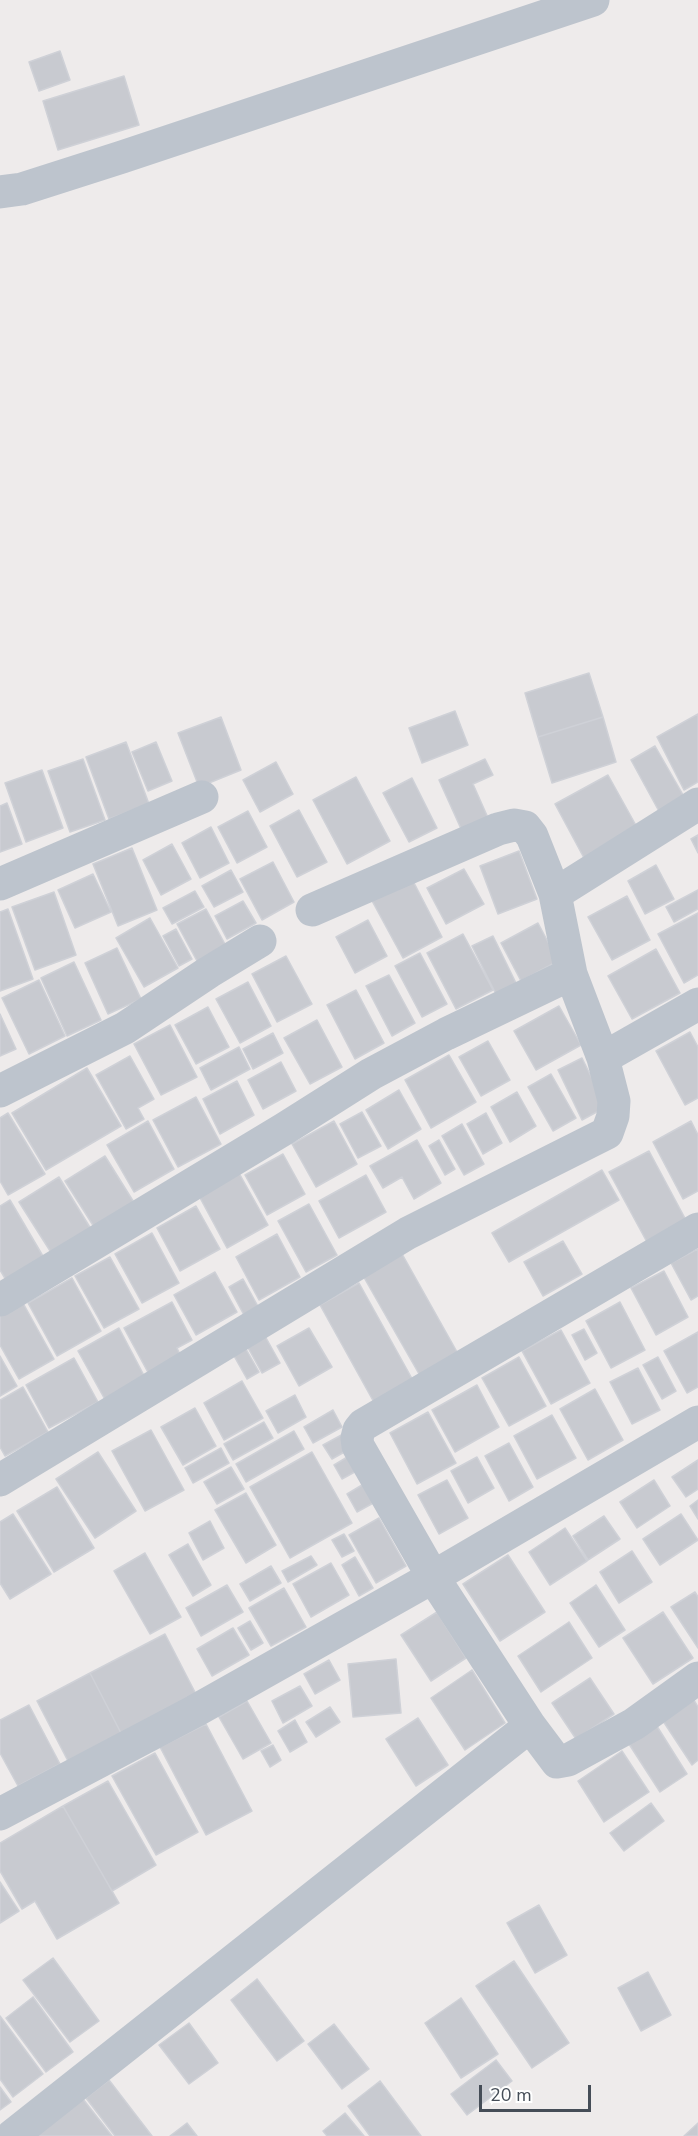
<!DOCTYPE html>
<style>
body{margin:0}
#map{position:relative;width:698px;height:2136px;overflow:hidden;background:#eeebeb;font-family:"Nunito Sans",sans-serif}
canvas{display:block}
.scale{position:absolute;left:479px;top:2085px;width:112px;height:27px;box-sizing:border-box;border:3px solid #454d57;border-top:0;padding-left:8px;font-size:18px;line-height:21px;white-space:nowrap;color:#454d57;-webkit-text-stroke:4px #fff;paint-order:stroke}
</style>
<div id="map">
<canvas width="698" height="2136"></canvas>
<div class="scale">20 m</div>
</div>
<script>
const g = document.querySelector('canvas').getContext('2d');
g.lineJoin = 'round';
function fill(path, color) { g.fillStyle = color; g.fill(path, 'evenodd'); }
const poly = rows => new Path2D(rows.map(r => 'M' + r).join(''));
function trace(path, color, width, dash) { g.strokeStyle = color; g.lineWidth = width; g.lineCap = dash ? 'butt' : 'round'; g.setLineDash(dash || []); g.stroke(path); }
const building = poly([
 [60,51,70,80,39,91,29,62,60,51],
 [124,76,139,125,58,150,43,101,124,76],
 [589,673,603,717,538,737,525,693,589,673],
 [455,711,468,745,422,763,409,728,455,711],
 [698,714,698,782,684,790,657,737,698,714],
 [221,717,241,770,199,787,178,733,221,717],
 [603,717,616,762,552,783,538,737,603,717],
 [126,742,149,804,109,819,86,757,126,742],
 [156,742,172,781,148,791,132,752,156,742],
 [655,746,686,800,661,815,631,760,655,746],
 [83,759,105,820,70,832,48,771,83,759],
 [485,759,493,775,473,784,489,820,462,831,439,780,485,759],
 [276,762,293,794,260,812,243,780,276,762],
 [42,770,63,828,26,842,5,783,42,770],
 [608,775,638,829,584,858,555,804,608,775],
 [356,777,390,841,347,864,313,800,356,777],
 [412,778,437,828,409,842,383,793,412,778],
 [7,803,22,844,0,852,0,806,7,803],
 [299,810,327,862,297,877,270,826,299,810],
 [248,811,267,847,237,863,218,827,248,811],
 [211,827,229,863,200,878,182,843,211,827],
 [698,835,698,853,691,839,698,835],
 [172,844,191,879,161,895,143,860,172,844],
 [132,848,157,910,118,926,93,864,132,848],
 [519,851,537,899,498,914,480,866,519,851],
 [273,862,294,902,262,920,240,879,273,862],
 [656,865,674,899,645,914,628,881,656,865],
 [464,869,484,904,446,924,427,888,464,869],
 [231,870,243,892,214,907,202,886,231,870],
 [93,874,111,912,75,928,58,890,93,874],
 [411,877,442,937,403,958,371,899,411,877],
 [698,890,698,909,674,922,666,907,698,890],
 [195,891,204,907,172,924,163,908,195,891],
 [54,892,76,955,35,970,12,907,54,892],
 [627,896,650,940,612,960,588,917,627,896],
 [243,901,256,923,227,939,215,916,243,901],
 [8,909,33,979,0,991,0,912,8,909],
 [206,909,226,946,197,961,177,924,206,909],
 [698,913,698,975,684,983,658,934,698,913],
 [150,918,178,968,144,987,116,938,150,918],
 [368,920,387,956,355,973,336,937,368,920],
 [538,923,558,961,521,981,501,943,538,923],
 [176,929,192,959,179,966,163,936,176,929],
 [463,934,493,990,456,1009,427,953,463,934],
 [493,936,517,985,497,996,472,946,493,936],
 [117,948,141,999,108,1014,85,963,117,948],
 [656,949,680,993,632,1019,608,976,656,949],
 [420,953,447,1004,422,1017,395,966,420,953],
 [286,956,312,1004,277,1022,252,974,286,956],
 [74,962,101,1020,67,1036,41,978,74,962],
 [389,975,415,1023,392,1036,366,986,389,975],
 [39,980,65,1036,29,1054,2,998,39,980],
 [248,982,271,1026,240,1043,216,999,248,982],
 [356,990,384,1043,355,1059,327,1005,356,990],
 [559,1006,581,1045,536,1070,514,1031,559,1006],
 [208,1007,229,1047,196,1064,175,1025,208,1007],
 [0,1014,16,1049,0,1056,0,1014],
 [317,1020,342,1067,310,1084,284,1038,317,1020],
 [170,1025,197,1077,161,1095,134,1044,170,1025],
 [690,1032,698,1047,698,1098,685,1105,656,1051,690,1032],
 [273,1033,283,1053,253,1069,243,1049,273,1033],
 [488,1041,510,1080,481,1096,459,1057,488,1041],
 [239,1047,250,1069,211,1090,200,1068,239,1047],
 [449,1055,476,1102,431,1128,405,1080,449,1055],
 [130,1056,154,1099,138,1108,144,1119,126,1129,96,1075,130,1056],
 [582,1058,606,1107,582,1120,558,1070,582,1058],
 [281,1062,296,1091,263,1109,248,1080,281,1062],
 [87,1068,121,1126,46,1170,12,1113,87,1068],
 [551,1074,576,1118,553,1131,528,1087,551,1074],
 [237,1081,254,1115,220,1134,203,1099,237,1081],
 [399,1090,421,1129,388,1149,366,1110,399,1090],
 [517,1092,536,1126,510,1142,491,1107,517,1092],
 [196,1097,221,1144,178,1167,153,1120,196,1097],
 [362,1112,381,1146,358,1158,340,1124,362,1112],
 [8,1113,45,1174,8,1195,0,1181,0,1118,8,1113],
 [486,1113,502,1143,483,1154,467,1124,486,1113],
 [148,1121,174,1169,134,1192,107,1145,148,1121],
 [334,1121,357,1164,316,1187,292,1144,334,1121],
 [691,1121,698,1135,698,1191,683,1199,653,1142,691,1121],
 [462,1124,484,1164,464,1175,442,1136,462,1124],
 [417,1140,441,1183,414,1199,402,1177,383,1188,370,1166,417,1140],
 [439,1140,455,1169,445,1175,429,1146,439,1140],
 [649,1151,687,1222,648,1244,609,1172,649,1151],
 [283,1154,305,1194,267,1215,245,1175,283,1154],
 [105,1156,135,1204,96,1230,65,1181,105,1156],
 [602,1170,619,1200,509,1262,492,1233,602,1170],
 [239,1173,268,1225,227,1248,199,1196,239,1173],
 [366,1175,386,1212,339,1238,319,1201,366,1175],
 [59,1177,91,1229,52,1254,19,1202,59,1177],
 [10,1200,47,1263,9,1285,0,1270,0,1206,10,1200],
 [309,1204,337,1255,306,1272,278,1221,309,1204],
 [196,1206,220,1249,180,1271,157,1228,196,1206],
 [152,1233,179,1283,142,1303,115,1254,152,1233],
 [277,1234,300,1277,259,1300,236,1257,277,1234],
 [563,1241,582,1274,543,1296,524,1262,563,1241],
 [698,1249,698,1296,691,1300,671,1263,698,1249],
 [401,1252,461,1359,423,1381,362,1274,401,1252],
 [110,1257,139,1309,104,1328,75,1276,110,1257],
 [664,1271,688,1317,656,1335,631,1288,664,1271],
 [215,1272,237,1312,196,1335,174,1295,215,1272],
 [72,1278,101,1331,57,1356,28,1303,72,1278],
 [243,1279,260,1310,245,1317,229,1287,243,1279],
 [359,1283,415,1384,376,1406,320,1305,359,1283],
 [172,1302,192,1340,177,1348,183,1361,151,1378,124,1328,172,1302],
 [620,1302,645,1350,611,1368,586,1321,620,1302],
 [23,1303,54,1359,19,1379,0,1345,0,1316,23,1303],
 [119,1328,148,1383,108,1405,78,1351,119,1328],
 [309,1328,332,1367,299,1386,277,1346,309,1328],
 [584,1329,597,1353,585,1360,572,1335,584,1329],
 [561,1330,590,1383,551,1404,522,1351,561,1330],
 [698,1332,698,1387,687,1393,664,1351,698,1332],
 [265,1336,280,1363,262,1373,247,1346,265,1336],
 [246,1349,259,1372,247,1379,234,1356,246,1349],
 [0,1356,17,1386,0,1396,0,1356],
 [519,1357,546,1406,509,1426,482,1378,519,1357],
 [658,1357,676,1391,662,1399,643,1365,658,1357],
 [74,1358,98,1402,49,1428,26,1385,74,1358],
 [638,1368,660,1410,632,1424,610,1382,638,1368],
 [242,1381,263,1418,224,1440,204,1403,242,1381],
 [477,1385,499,1427,455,1452,432,1410,477,1385],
 [23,1387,48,1432,5,1456,0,1447,0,1400,23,1387],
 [595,1389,623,1440,588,1460,560,1409,595,1389],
 [295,1395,306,1417,278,1433,266,1411,295,1395],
 [195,1408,216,1446,183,1465,161,1427,195,1408],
 [333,1410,342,1427,313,1443,304,1427,333,1410],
 [428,1412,456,1463,417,1484,390,1433,428,1412],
 [552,1415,576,1458,537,1479,514,1436,552,1415],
 [264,1422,273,1438,233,1460,224,1444,264,1422],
 [151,1430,184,1490,145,1511,112,1451,151,1430],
 [294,1431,304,1449,246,1482,236,1464,294,1431],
 [347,1432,355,1446,332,1459,323,1445,347,1432],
 [509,1443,533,1487,509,1501,485,1456,509,1443],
 [221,1448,229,1463,193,1483,185,1468,221,1448],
 [98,1452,136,1511,95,1538,56,1479,98,1452],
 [312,1452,352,1523,290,1558,250,1487,312,1452],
 [354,1453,362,1468,342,1479,334,1465,354,1453],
 [477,1457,494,1488,468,1503,451,1471,477,1457],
 [698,1460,698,1489,686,1497,672,1477,698,1460],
 [231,1467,244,1489,217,1504,204,1482,231,1467],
 [447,1480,468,1518,439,1534,418,1495,447,1480],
 [654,1480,670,1506,637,1528,620,1502,654,1480],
 [367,1482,377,1501,357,1512,347,1494,367,1482],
 [57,1487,94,1548,54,1572,17,1511,57,1487],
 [246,1493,276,1545,246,1563,215,1510,246,1493],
 [698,1500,698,1519,690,1506,698,1500],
 [13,1514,51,1574,10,1599,0,1583,0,1522,13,1514],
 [681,1514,698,1540,660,1565,643,1539,681,1514],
 [604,1516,620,1539,588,1560,573,1536,604,1516],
 [379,1518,406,1566,376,1583,349,1535,379,1518],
 [210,1521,224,1548,203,1560,189,1533,210,1521],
 [565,1528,587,1561,550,1585,529,1552,565,1528],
 [344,1534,354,1551,342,1557,332,1540,344,1534],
 [188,1544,211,1585,193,1596,169,1555,188,1544],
 [632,1551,652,1582,619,1603,600,1572,632,1551],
 [145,1553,181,1617,150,1634,114,1571,145,1553],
 [508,1555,545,1612,500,1641,463,1584,508,1555],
 [311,1556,317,1565,288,1582,282,1571,311,1556],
 [355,1557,373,1588,359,1596,342,1565,355,1557],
 [331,1563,349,1595,311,1617,293,1584,331,1563],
 [271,1566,281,1583,250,1601,240,1584,271,1566],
 [227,1585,243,1612,201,1636,186,1608,227,1585],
 [596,1585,625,1630,599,1647,570,1603,596,1585],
 [284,1588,306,1627,271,1646,249,1608,284,1588],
 [695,1592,698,1597,698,1648,671,1607,695,1592],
 [437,1612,466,1658,431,1681,401,1635,437,1612],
 [663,1612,693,1658,653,1684,623,1638,663,1612],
 [250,1621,263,1643,251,1650,238,1628,250,1621],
 [569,1622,592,1658,541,1692,518,1656,569,1622],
 [233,1628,249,1655,212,1676,197,1649,233,1628],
 [165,1634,198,1698,123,1737,90,1673,165,1634],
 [396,1659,401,1713,353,1717,348,1664,396,1659],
 [329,1660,340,1680,315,1694,304,1674,329,1660],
 [472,1670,505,1723,465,1750,431,1698,472,1670],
 [90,1673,123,1737,70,1765,37,1701,90,1673],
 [590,1678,614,1714,576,1739,552,1703,590,1678],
 [300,1686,312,1706,283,1723,272,1701,300,1686],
 [694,1700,698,1707,698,1760,692,1765,663,1721,694,1700],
 [247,1701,271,1743,243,1759,219,1717,247,1701],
 [29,1705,60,1764,18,1786,0,1753,0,1720,29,1705],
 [330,1707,340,1722,316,1737,306,1722,330,1707],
 [418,1718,448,1765,416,1786,386,1739,418,1718],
 [295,1720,307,1742,290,1752,278,1731,295,1720],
 [655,1723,687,1774,660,1792,627,1741,655,1723],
 [206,1724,252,1811,206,1835,160,1747,206,1724],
 [273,1745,281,1760,270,1767,261,1751,273,1745],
 [622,1751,649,1792,604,1822,578,1781,622,1751],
 [155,1753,198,1832,156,1855,112,1776,155,1753],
 [108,1781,156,1865,112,1891,63,1806,108,1781],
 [651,1803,664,1821,624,1851,610,1833,651,1803],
 [63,1806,119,1903,57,1939,35,1901,22,1909,0,1871,0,1843,63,1806],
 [0,1882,19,1911,0,1923,0,1882],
 [539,1905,567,1955,535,1973,507,1923,539,1905],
 [53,1958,99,2021,70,2042,23,1980,53,1958],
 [514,1961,569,2043,532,2068,476,1986,514,1961],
 [648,1972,671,2015,641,2031,618,1988,648,1972],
 [257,1979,304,2041,277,2061,231,2000,257,1979],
 [33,1997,73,2052,46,2072,6,2018,33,1997],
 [461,1998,498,2054,461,2078,425,2023,461,1998],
 [0,2016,43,2074,13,2097,0,2079,0,2016],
 [189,2023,218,2063,189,2084,159,2045,189,2023],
 [334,2024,369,2069,342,2089,308,2044,334,2024],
 [496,2060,512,2081,467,2115,451,2094,496,2060],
 [109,2080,152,2136,115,2136,86,2098,109,2080],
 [380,2081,421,2136,370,2136,348,2106,380,2081],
 [0,2087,11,2102,0,2110,0,2087],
 [83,2099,112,2136,36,2136,83,2099],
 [345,2113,364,2136,327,2136,323,2131,345,2113],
 [187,2123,197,2136,170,2136,187,2123],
 [698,2123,698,2136,684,2136,698,2123]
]);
fill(building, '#c8cad0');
trace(building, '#cfd1d7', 1.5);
trace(poly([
 [0,192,22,189,122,157,593,0],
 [0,884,202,797],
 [555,894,698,804],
 [603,1058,698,1004],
 [0,1091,125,1028,209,972,260,941],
 [698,1229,363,1425,359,1430,357,1438,358,1446,433,1577,530,1726,557,1762,568,1760,634,1724,698,1678],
 [0,1300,284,1129,371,1074,446,1034,571,974],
 [0,1480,408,1233,607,1133,613,1116,614,1101,603,1058,571,974,555,894,532,836,525,827,514,825,498,829,312,910],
 [0,1814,195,1711,433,1577,698,1422],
 [12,2136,530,1726]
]), '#bdc4cd', 33);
</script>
